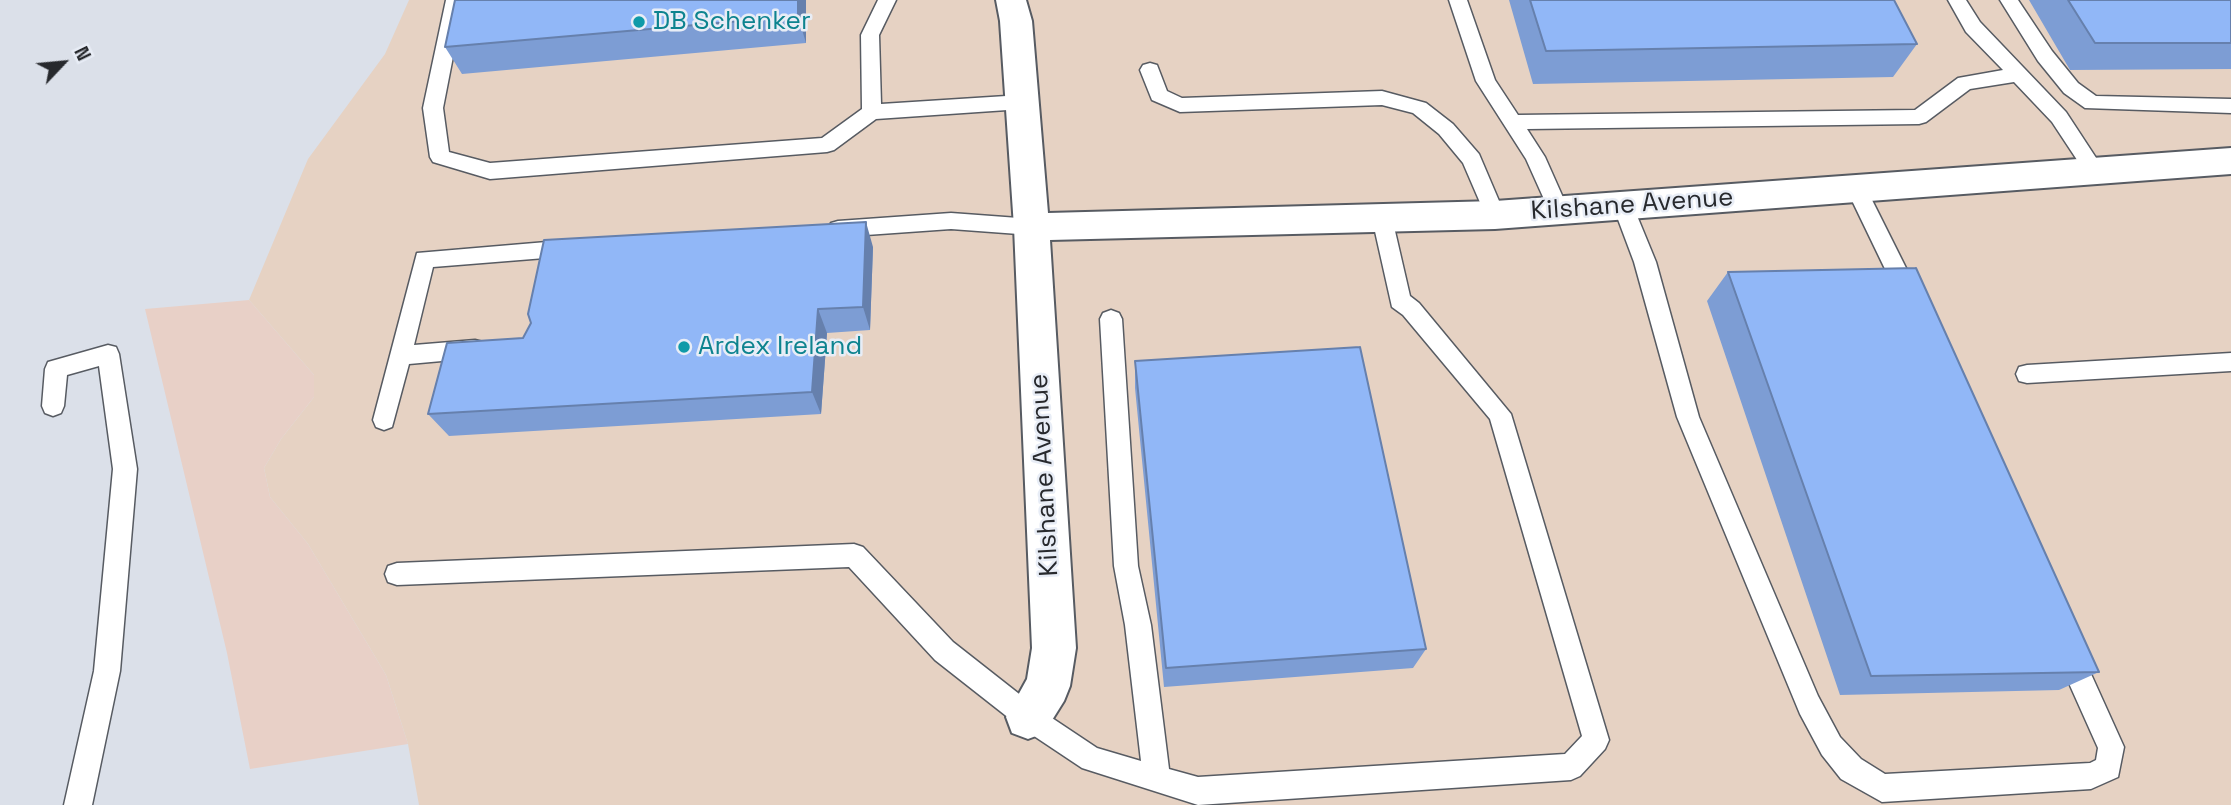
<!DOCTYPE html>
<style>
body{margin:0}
#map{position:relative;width:2231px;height:805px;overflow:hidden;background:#dbe0e9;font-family:"Space Grotesk",sans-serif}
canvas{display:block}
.north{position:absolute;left:28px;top:28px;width:70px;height:70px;-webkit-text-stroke:5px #e8edf6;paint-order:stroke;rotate:64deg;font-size:19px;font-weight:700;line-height:28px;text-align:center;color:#27292d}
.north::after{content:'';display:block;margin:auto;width:24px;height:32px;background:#27292d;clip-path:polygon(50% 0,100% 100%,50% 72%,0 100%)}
</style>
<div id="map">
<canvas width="2231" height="805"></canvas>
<div class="north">N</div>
</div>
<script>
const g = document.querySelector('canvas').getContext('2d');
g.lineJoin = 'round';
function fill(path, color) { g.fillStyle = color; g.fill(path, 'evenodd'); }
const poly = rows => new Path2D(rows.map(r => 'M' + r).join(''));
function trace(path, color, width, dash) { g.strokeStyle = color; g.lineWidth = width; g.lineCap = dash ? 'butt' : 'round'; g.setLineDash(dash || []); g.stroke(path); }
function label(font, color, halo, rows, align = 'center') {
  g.font = font + ' "Space Grotesk",sans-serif'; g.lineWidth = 5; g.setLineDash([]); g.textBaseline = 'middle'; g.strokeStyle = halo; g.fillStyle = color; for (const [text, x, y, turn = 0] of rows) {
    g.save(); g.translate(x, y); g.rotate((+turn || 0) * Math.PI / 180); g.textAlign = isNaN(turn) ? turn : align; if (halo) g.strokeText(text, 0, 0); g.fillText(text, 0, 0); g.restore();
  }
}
fill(poly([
 [249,300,314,375,314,397,281,439,264,468,270,497,308,544,386,675,408,744,250,769,227,653,145,309]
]), '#e8d0c7');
fill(poly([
 [409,0,2231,0,2231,805,419,805,408,744,386,675,308,544,270,497,264,468,281,439,314,397,314,375,249,300,308,159,385,54]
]), '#e6d2c3');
const service = poly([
 [446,0,464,0,443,108,449,152,490,163,822,138,862,109,861,35,878,0,896,0,879,35,881,104,1022,95,1029,97,1032,102,1029,107,1022,109,876,119,834,150,827,152,490,179,433,162,430,157,423,108,446,0],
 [1449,0,1467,0,1495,80,1518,115,1915,110,1958,78,2003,70,1966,32,1948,0,1966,0,1980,22,2066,112,2104,170,2101,175,2094,178,2087,175,2052,122,2014,82,1970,89,1926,122,1919,124,1527,129,1545,157,1569,211,1566,217,1559,219,1552,217,1526,159,1476,81,1449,0],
 [2000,0,2018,0,2052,51,2078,83,2096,96,2231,99,2231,113,2085,108,2064,93,2038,61,2000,0],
 [1150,63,1157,65,1167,91,1182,98,1382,91,1426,103,1453,124,1479,154,1505,215,1502,221,1495,223,1488,221,1463,163,1439,134,1413,113,1382,105,1180,112,1152,100,1140,70,1143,65,1150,63],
 [1856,180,1863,182,1921,298,1918,304,1910,307,1902,304,1899,298,1846,188,1849,182,1856,180],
 [1623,198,1630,200,1633,206,1656,262,1699,417,1818,696,1840,737,1861,759,1885,774,2090,763,2096,760,2098,748,2055,652,2059,643,2068,640,2077,643,2124,747,2118,777,2091,789,1882,802,1841,779,1822,755,1800,714,1677,417,1634,262,1613,206,1616,200,1623,198],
 [1382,210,1389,212,1392,218,1410,296,1419,303,1511,414,1609,740,1605,749,1580,776,1571,780,1198,805,1082,768,1019,726,935,660,849,567,397,585,388,582,385,574,388,566,397,563,854,544,863,547,953,642,1037,708,1097,748,1141,761,1125,625,1114,566,1100,319,1103,313,1111,310,1119,313,1122,319,1138,566,1151,625,1169,769,1198,777,1565,754,1582,736,1490,419,1403,315,1392,307,1372,218,1375,212,1382,210],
 [951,213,1032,219,1039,221,1042,227,1039,233,1032,235,951,229,838,237,831,235,828,229,831,223,838,221,951,213],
 [570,240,577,242,581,248,577,254,570,256,433,267,414,345,475,340,483,342,486,349,483,356,475,358,409,364,392,427,384,430,376,427,373,420,417,253,570,240],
 [108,345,116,347,119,354,137,469,120,671,92,805,64,805,94,671,113,469,99,366,67,375,64,406,61,413,53,416,45,413,42,406,45,369,48,362,108,345],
 [2231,353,2231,371,2027,383,2019,381,2016,374,2019,367,2027,365,2231,353]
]);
const minor = poly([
 [996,0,1026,0,1032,21,1048,213,1495,201,2231,148,2231,174,1495,229,1050,240,1076,648,1070,686,1064,701,1044,733,1028,739,1012,733,1006,717,1027,679,1032,648,1014,227,1000,21,996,0]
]);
trace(service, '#575b62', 3);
trace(minor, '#575b62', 4);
fill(service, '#fff');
fill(minor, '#fff');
fill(poly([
 [806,0,806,43,462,74,445,47],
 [1509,0,1894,0,1917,44,1893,77,1533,84],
 [2029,0,2231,0,2231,69,2070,70],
 [873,247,870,330,827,333,821,414,449,436,428,414],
 [1728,272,2099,672,2059,690,1840,695,1707,301],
 [1135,361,1426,649,1413,668,1164,687,1135,388]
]), '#7d9dd4');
fill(poly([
 [798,0,806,0,806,43,798,16],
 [866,222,873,247,870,330,863,307],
 [818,309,827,333,821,414,812,392]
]), '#6680ad');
const building = poly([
 [455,0,798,0,798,16,445,47,455,0],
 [1530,0,1894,0,1917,44,1546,51,1530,0],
 [2068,0,2231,0,2231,43,2095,43,2068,0],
 [866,222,863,307,818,309,812,392,428,414,447,343,523,338,531,323,528,314,544,240,866,222],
 [1916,268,2099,672,1871,676,1728,272,1916,268],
 [1360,347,1426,649,1166,668,1135,361,1360,347]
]);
fill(building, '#91b7f7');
trace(building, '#6680ad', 2);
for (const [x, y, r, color] of [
 [639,22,7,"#0f9aa8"],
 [684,347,7,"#0f9aa8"]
]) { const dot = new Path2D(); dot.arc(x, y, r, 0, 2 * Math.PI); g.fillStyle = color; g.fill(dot); trace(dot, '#e8edf6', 2.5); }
label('26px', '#0d838f', '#e8edf6', [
 ["DB Schenker",653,22],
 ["Ardex Ireland",698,347]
], 'left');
label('26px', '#27292d', '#e8edf6', [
 ["Kilshane Avenue",1632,205,-4],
 ["Kilshane Avenue",1045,475,-93]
]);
</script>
